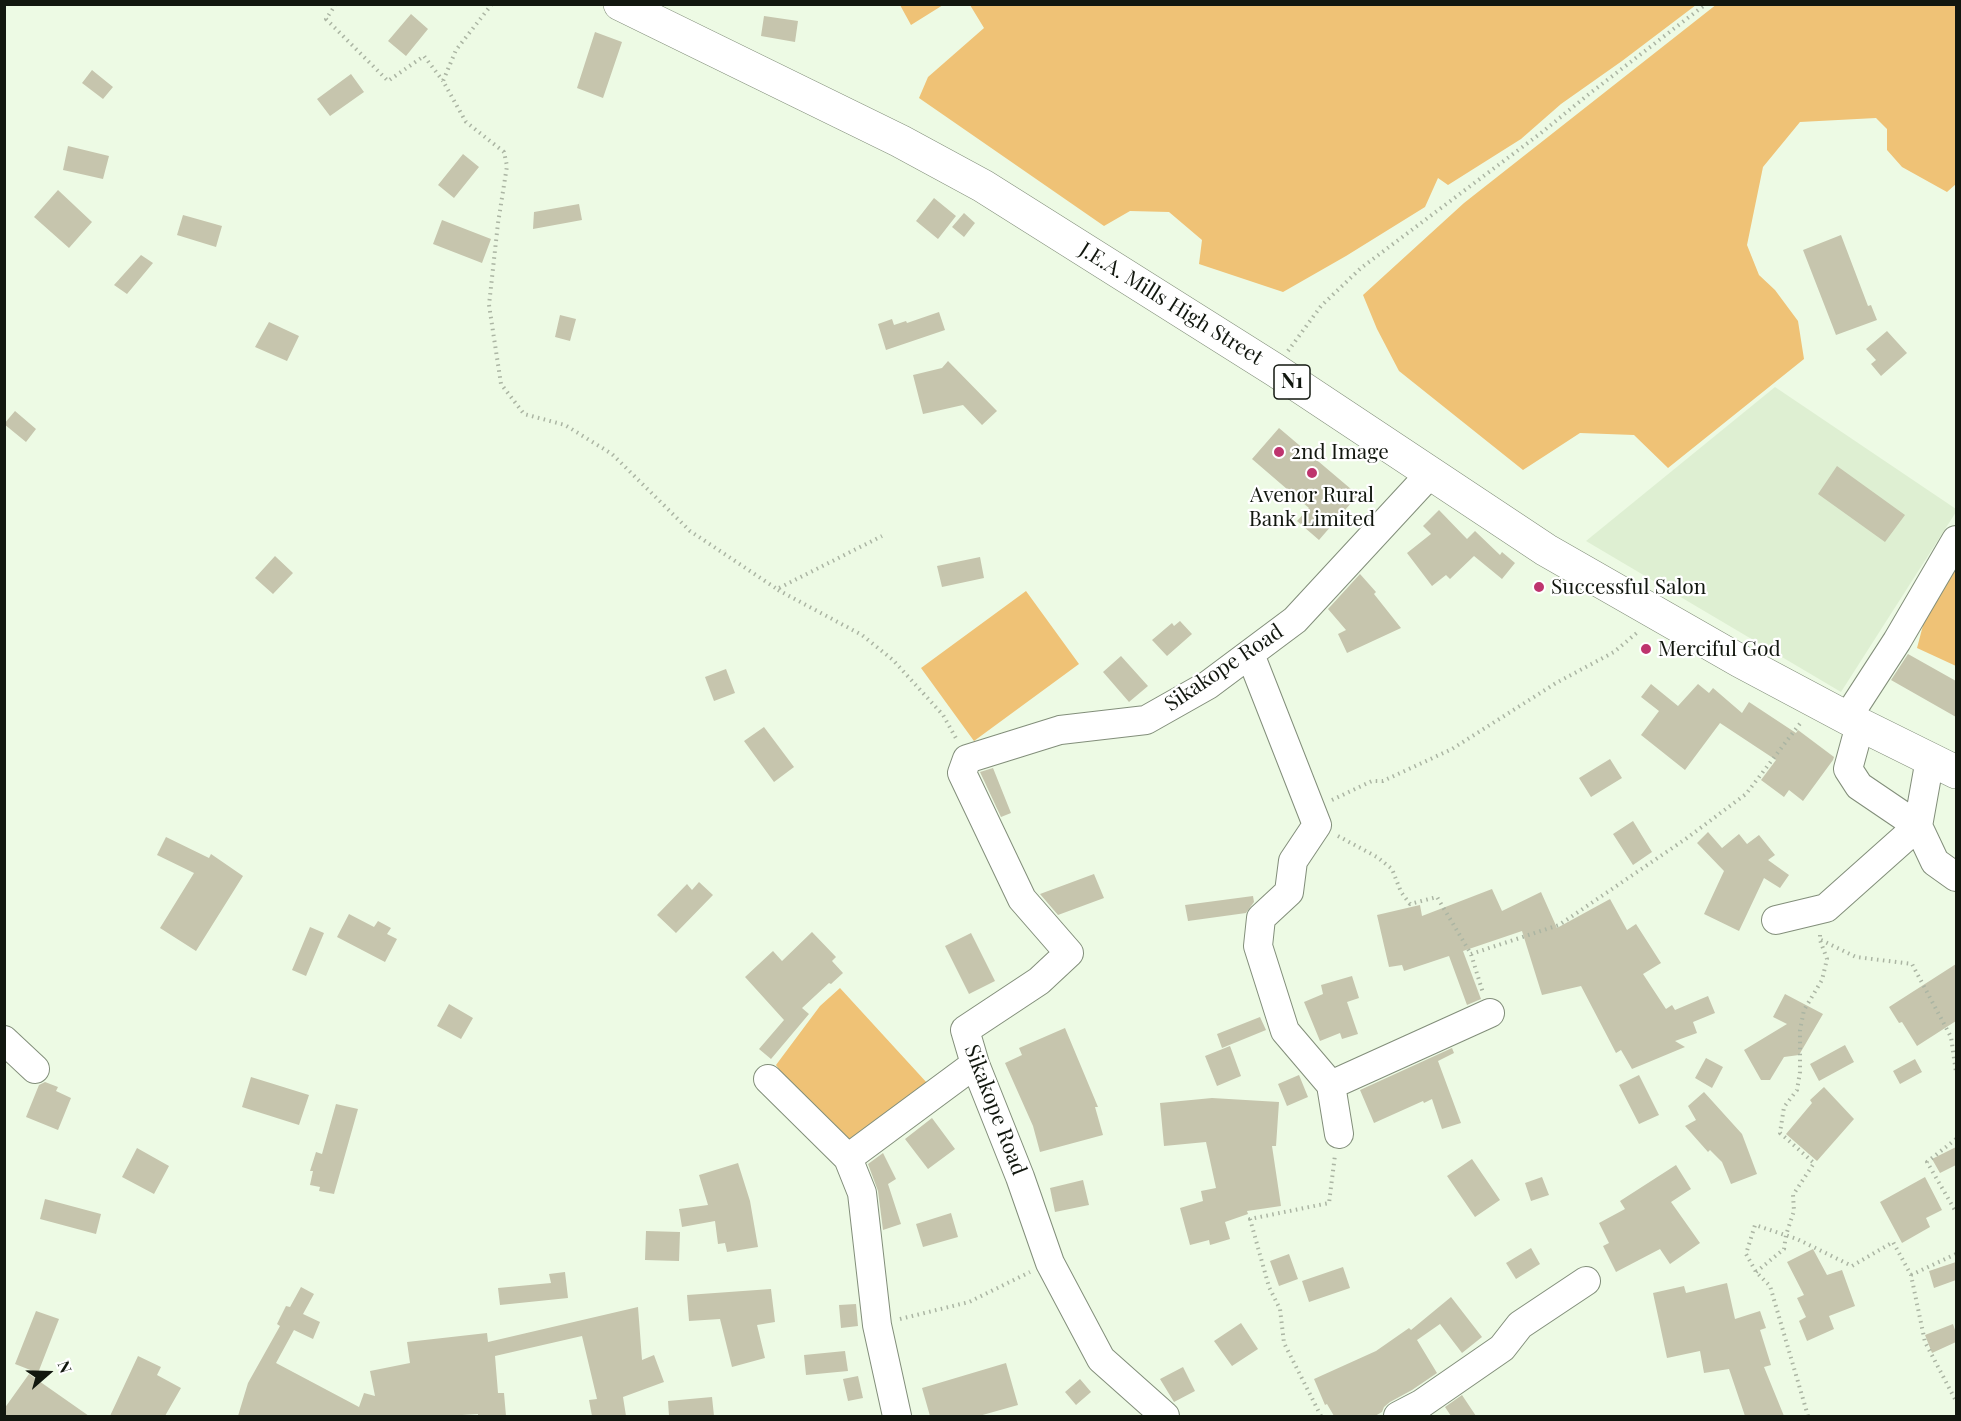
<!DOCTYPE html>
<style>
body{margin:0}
#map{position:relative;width:1961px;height:1421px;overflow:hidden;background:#edfae4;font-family:"Playfair Display",serif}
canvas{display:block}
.frame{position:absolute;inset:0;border:6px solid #12170f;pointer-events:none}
.north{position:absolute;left:18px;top:1343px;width:60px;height:60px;-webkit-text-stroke:4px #fff;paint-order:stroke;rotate:70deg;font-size:16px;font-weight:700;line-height:24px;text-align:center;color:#12170f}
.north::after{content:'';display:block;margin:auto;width:21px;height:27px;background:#12170f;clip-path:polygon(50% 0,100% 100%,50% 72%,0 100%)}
</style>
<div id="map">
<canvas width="1961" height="1421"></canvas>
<div class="frame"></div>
<div class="north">N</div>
</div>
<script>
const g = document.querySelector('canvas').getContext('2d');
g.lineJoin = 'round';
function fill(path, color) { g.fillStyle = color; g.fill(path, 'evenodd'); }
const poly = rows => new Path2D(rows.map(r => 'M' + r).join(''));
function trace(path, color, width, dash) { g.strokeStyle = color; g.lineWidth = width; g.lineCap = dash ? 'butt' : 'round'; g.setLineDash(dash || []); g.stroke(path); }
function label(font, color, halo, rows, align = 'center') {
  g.font = font + ' "Playfair Display",serif'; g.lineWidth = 4.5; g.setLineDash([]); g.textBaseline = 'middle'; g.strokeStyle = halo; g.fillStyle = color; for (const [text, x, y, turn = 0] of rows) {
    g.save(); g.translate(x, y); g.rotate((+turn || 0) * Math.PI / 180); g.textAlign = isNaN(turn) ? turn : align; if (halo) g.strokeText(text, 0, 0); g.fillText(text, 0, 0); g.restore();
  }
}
fill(poly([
 [1775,387,1956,509,1956,512,1841,692,1586,541]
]), '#deefd2');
fill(poly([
 [1717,4,1956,5,1956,184,1947,192,1902,167,1887,150,1887,129,1876,118,1800,122,1763,167,1747,245,1759,275,1775,290,1798,321,1804,359,1668,468,1634,435,1580,433,1523,470,1399,371,1377,329,1363,295,1464,203],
 [900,5,943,5,911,25],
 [970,5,1696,5,1622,61,1561,104,1521,139,1448,185,1438,178,1425,207,1346,256,1283,292,1199,264,1202,240,1169,212,1130,211,1104,226,919,98,928,77,984,28],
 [1956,567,1956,666,1917,648,1926,614],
 [1026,591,1079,664,974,741,921,668],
 [840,988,928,1084,854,1149,810,1113,776,1065,820,1006]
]), '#efc276');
fill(poly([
 [411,14,428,29,406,56,388,41],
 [764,16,798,21,795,42,761,36],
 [595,32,622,42,603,98,577,88],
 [92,70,113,87,103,99,82,83],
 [351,74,364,92,330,116,317,99],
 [68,146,109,156,103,179,63,170],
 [463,154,479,167,454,198,438,185],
 [58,190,92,222,69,248,34,217],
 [934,198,956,216,938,239,916,221],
 [579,204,582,220,533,229,534,212],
 [964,213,975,223,964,237,952,227],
 [183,215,222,226,216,247,177,235],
 [442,220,491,239,482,263,433,244],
 [1841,235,1868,306,1871,305,1877,320,1836,335,1803,250],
 [141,255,153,263,127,294,114,285],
 [939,312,945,330,886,350,878,324,892,319,894,325,906,321,907,323],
 [560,315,576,319,570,341,555,337],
 [269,322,299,336,287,361,255,347],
 [1887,331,1907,353,1881,376,1871,364,1876,360,1866,349],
 [948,361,997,411,982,425,963,405,923,414,913,375,942,368],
 [15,411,36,429,26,442,4,424],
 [1279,428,1358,495,1319,540,1297,521,1309,508,1252,459],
 [1837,466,1905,515,1885,542,1818,494],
 [1439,510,1467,539,1475,531,1500,555,1502,552,1515,563,1502,579,1474,556,1450,579,1446,575,1432,586,1407,553,1431,534,1423,526],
 [275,556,293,573,273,594,255,578],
 [980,557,984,578,942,587,937,566],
 [1360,574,1376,592,1374,594,1401,628,1347,653,1338,634,1346,630,1328,609],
 [1180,621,1192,634,1167,656,1152,640,1172,623,1174,626],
 [1908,654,1956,681,1956,717,1891,680],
 [1121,656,1148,686,1129,702,1103,672],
 [726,669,735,693,714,701,705,677],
 [1651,684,1678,706,1698,684,1709,693,1713,688,1742,713,1749,702,1796,733,1798,730,1834,757,1833,760,1803,801,1789,790,1784,797,1761,780,1776,760,1720,723,1685,770,1641,735,1659,711,1641,697],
 [764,727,794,767,774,782,744,741],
 [1610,759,1622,778,1591,797,1579,778],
 [993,768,1011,813,1001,817,980,772],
 [1633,821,1652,852,1633,865,1613,834],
 [1708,832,1722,848,1739,834,1747,844,1759,835,1775,855,1768,860,1789,875,1780,888,1764,878,1739,931,1704,914,1724,871,1697,843],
 [166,837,209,858,211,854,243,876,196,951,160,928,194,873,157,855],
 [1094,874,1104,898,1058,915,1040,894],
 [699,882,713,895,676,933,657,915,687,884,692,890],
 [1492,889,1502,911,1541,892,1557,928,1610,899,1627,930,1636,924,1661,963,1643,974,1666,1009,1672,1005,1675,1010,1708,996,1715,1013,1693,1022,1697,1033,1675,1041,1685,1047,1632,1069,1621,1050,1616,1053,1581,986,1542,995,1522,931,1463,951,1481,999,1467,1005,1449,956,1404,971,1402,965,1389,967,1377,915,1420,905,1422,916],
 [1253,896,1254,902,1246,913,1188,921,1185,905],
 [349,914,374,927,378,921,391,928,387,934,397,939,385,962,337,937],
 [310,927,324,933,306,976,292,970],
 [812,932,836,957,832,961,843,973,831,984,829,983,802,1008,809,1014,771,1059,759,1049,784,1020,745,977,773,951,782,961],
 [971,933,995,981,969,994,945,946],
 [1956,964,1956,1021,1917,1046,1902,1022,1899,1023,1889,1007],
 [1352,976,1359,998,1347,1002,1358,1034,1342,1039,1340,1033,1320,1041,1304,1002,1323,994,1321,985],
 [1785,994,1823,1014,1799,1055,1784,1057,1770,1080,1761,1080,1744,1050,1787,1024,1773,1017],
 [449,1004,473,1018,461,1039,437,1026],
 [1260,1017,1266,1030,1222,1048,1217,1034],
 [1065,1028,1098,1107,1095,1107,1103,1135,1040,1152,1033,1126,1005,1063,1022,1055,1019,1048],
 [1845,1045,1854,1062,1819,1081,1810,1064],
 [1230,1046,1241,1076,1217,1086,1205,1056],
 [1452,1048,1454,1053,1438,1061,1461,1123,1442,1129,1432,1099,1424,1103,1423,1101,1374,1123,1360,1090],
 [1706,1058,1723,1067,1712,1088,1695,1078],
 [1915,1059,1922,1072,1900,1084,1893,1071],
 [1299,1075,1308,1097,1287,1106,1278,1084],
 [1639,1075,1659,1115,1639,1124,1619,1085],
 [251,1077,309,1095,299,1125,242,1107],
 [45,1082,58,1087,56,1091,71,1098,58,1130,26,1117,39,1085],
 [1824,1087,1854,1119,1817,1161,1786,1134,1812,1103,1810,1100],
 [1704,1092,1742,1134,1757,1174,1731,1184,1722,1162,1710,1150,1708,1152,1685,1126,1696,1120,1688,1106],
 [1212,1098,1279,1102,1276,1146,1272,1146,1281,1206,1247,1211,1248,1214,1225,1222,1230,1239,1210,1245,1209,1240,1190,1245,1180,1208,1203,1201,1201,1191,1216,1188,1206,1142,1164,1146,1160,1103],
 [336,1104,358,1109,334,1194,319,1191,320,1187,310,1185,313,1171,310,1171,316,1152,322,1154],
 [932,1118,955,1149,928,1169,905,1139],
 [1956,1147,1956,1165,1940,1173,1932,1159],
 [137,1148,169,1166,154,1194,122,1177],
 [883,1153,896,1179,888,1184,901,1224,883,1230,878,1191,868,1164],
 [1472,1159,1500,1200,1475,1217,1447,1176],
 [738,1163,750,1201,758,1247,727,1252,725,1243,718,1244,715,1221,682,1227,679,1209,708,1205,699,1175],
 [1676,1165,1691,1189,1671,1202,1700,1243,1670,1264,1660,1249,1616,1272,1603,1246,1609,1243,1599,1223,1625,1209,1620,1201],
 [1542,1177,1549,1195,1531,1201,1525,1183],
 [1925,1177,1942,1210,1926,1218,1930,1227,1902,1243,1880,1202],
 [1083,1180,1089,1205,1055,1212,1050,1188],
 [45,1199,101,1214,96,1234,40,1219],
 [951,1213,958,1237,923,1247,916,1224],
 [646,1231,680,1232,679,1261,645,1260],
 [1531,1248,1540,1264,1516,1279,1506,1263],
 [1813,1249,1827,1275,1842,1270,1855,1306,1829,1316,1834,1329,1807,1341,1799,1321,1806,1317,1797,1298,1804,1295,1787,1262],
 [1289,1254,1298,1279,1279,1286,1270,1261],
 [1956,1262,1956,1280,1934,1288,1929,1271],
 [1343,1267,1350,1288,1309,1302,1302,1281],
 [565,1272,568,1298,500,1305,498,1288,551,1283,549,1274],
 [1727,1283,1735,1319,1760,1311,1766,1328,1760,1330,1771,1365,1764,1367,1784,1416,1745,1416,1729,1369,1704,1373,1700,1351,1667,1358,1653,1293,1684,1286,1686,1293],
 [301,1287,314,1294,303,1314,320,1322,313,1339,294,1330,276,1363,359,1407,364,1393,375,1396,370,1371,410,1363,407,1342,487,1333,488,1342,638,1307,642,1360,654,1355,664,1382,623,1397,626,1416,592,1416,589,1400,597,1399,582,1336,495,1356,498,1393,504,1393,506,1416,478,1416,478,1414,446,1416,238,1416,248,1383,280,1326,277,1324,286,1306,290,1307],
 [771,1289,775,1322,757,1325,765,1358,732,1367,720,1319,689,1321,687,1295],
 [1451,1297,1482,1337,1462,1353,1440,1324,1417,1340,1437,1373,1412,1390,1390,1402,1384,1407,1382,1412,1375,1416,1334,1416,1327,1404,1325,1405,1314,1379,1376,1351,1409,1328,1411,1330],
 [856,1304,858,1326,841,1328,839,1305],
 [36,1311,59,1319,38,1373,15,1364],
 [1241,1323,1258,1349,1232,1366,1214,1341],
 [1953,1324,1956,1333,1956,1342,1932,1353,1925,1335],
 [845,1351,848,1371,806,1375,804,1355],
 [138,1356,161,1367,157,1375,181,1388,165,1416,110,1416],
 [1006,1363,1018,1405,979,1416,930,1416,922,1388],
 [1183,1367,1195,1391,1174,1402,1160,1379],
 [29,1374,89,1416,4,1416,4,1409],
 [858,1376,863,1398,848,1401,843,1379],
 [1080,1379,1091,1392,1076,1405,1065,1392],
 [1462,1395,1476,1416,1451,1416,1445,1407],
 [712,1397,714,1416,669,1416,668,1401]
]), '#c6c5ad');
const minor = poly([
 [1250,654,1317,825,1293,861,1289,892,1261,918,1258,946,1285,1031,1331,1085,1339,1134],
 [1847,718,1897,641,1956,540],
 [1930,759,1918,826,1935,862,1956,877],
 [1776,920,1826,908,1918,826,1859,786,1848,769,1860,725],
 [4,1040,35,1069],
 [768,1079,848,1158],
 [1331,1085,1490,1013],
 [897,1416,877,1325,862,1193,848,1158,975,1064],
 [1165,1416,1101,1359,1050,1263,1020,1177,975,1064,965,1030,1039,981,1069,953,1022,899,962,773,967,759,1060,730,1146,720,1208,685,1295,620,1430,474],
 [1398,1416,1421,1404,1502,1348,1520,1325,1586,1281]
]);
const highway = poly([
 [620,4,900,141,983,186,1275,370,1546,550,1740,661,1847,718,1956,772]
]);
trace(minor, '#828e7a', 30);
trace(highway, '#828e7a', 34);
trace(poly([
 [336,4,326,19,388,81,424,56,443,81],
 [492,4,456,50,443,81,466,122,504,152,507,166,498,223,489,305,501,384,524,414,565,425,612,454,690,531,777,589,882,536],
 [1288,351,1321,306,1361,268,1541,133,1589,94,1706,4],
 [778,590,862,635,893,660,943,715,957,740],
 [1332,800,1372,781,1383,781,1452,749,1556,683,1614,652,1639,631],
 [1338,836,1377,857,1392,869,1401,892,1410,904,1437,897,1471,954,1483,993],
 [1821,940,1856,957,1912,964,1951,1037,1956,1072],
 [1471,954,1559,925,1687,838,1746,794,1802,721],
 [1956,1139,1927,1162,1956,1212],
 [1756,1272,1784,1249,1786,1235,1794,1211,1793,1195,1814,1163,1780,1133,1784,1107,1797,1090,1800,1072,1800,1030,1804,1010,1822,980,1827,959,1820,940,1820,931],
 [1911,1275,1956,1254],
 [900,1319,969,1302,1030,1272],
 [1321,1416,1284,1343,1280,1309,1269,1287,1250,1219,1329,1203,1335,1155],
 [1808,1416,1770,1286,1756,1272,1746,1254,1755,1225,1797,1239,1852,1266,1893,1242,1911,1275,1925,1342,1956,1401]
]), '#abb5a3', 4, [1.5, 4.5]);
trace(minor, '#fff', 28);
trace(highway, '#fff', 33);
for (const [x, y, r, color] of [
 [1279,452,6,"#be346e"],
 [1312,473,6,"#be346e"],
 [1539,587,6,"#be346e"],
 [1646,649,6,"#be346e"]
]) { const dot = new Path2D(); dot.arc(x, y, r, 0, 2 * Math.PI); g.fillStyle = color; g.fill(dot); trace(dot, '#fff', 2); }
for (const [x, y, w] of [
 [1292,382,36]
]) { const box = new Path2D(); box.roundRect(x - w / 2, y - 17, w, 34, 4.5); g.fillStyle = '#fff'; g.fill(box); trace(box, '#12170f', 1.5); }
label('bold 20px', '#12170f', null, [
 ["N1",1292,382]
]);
label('21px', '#12170f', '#fff', [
 ["J.E.A. Mills High Street",1171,304,32],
 ["Sikakope Road",1224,668,-34],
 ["Sikakope Road",995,1110,69]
]);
label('21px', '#12170f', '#fff', [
 ["2nd Image",1291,452],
 ["Avenor Rural",1312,495,"center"],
 ["Bank Limited",1312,519,"center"],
 ["Successful Salon",1551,587],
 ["Merciful God",1658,649]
], 'left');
</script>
